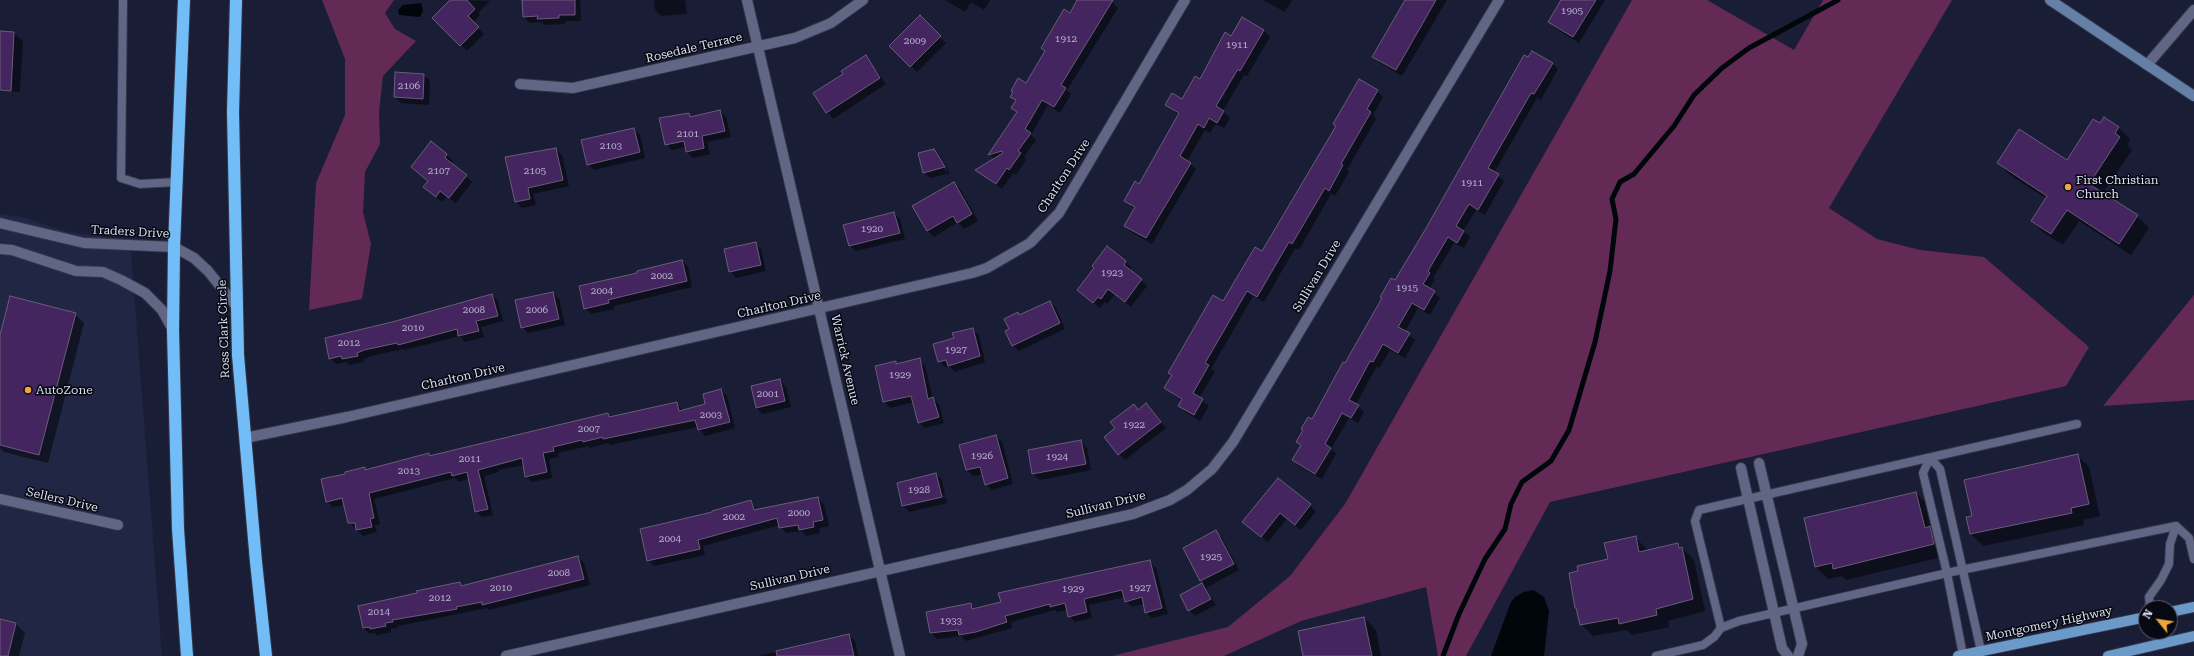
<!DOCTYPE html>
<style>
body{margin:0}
#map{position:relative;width:2194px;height:656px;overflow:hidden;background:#191d35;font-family:"Roboto Serif",serif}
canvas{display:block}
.north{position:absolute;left:2138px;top:600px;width:40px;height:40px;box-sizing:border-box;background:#060812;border:1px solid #5b5e6a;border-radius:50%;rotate:300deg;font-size:11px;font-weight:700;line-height:16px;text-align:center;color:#dbdfef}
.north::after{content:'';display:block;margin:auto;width:14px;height:18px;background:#f0a63e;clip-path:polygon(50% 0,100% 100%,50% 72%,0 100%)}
</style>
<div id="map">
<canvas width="2194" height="656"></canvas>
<div class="north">N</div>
</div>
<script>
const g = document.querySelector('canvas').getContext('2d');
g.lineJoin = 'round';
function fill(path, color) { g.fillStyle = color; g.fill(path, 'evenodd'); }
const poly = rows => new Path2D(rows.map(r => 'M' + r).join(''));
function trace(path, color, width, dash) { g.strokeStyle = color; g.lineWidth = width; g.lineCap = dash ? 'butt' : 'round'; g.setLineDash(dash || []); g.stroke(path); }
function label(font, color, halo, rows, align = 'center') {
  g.font = font + ' "Roboto Serif",serif'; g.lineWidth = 3; g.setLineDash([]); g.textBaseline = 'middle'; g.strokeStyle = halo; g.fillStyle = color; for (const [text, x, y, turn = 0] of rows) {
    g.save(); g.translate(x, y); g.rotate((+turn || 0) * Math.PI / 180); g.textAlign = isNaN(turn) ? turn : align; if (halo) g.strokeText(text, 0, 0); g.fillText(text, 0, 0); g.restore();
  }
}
fill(poly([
 [0,214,22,217,68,232,130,240,162,656,0,656]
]), '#212644');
fill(poly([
 [322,0,394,0,385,13,395,29,416,41,383,76,379,112,380,144,365,172,363,212,371,244,362,299,309,310,316,183,345,115,345,59],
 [1632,0,1707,0,1794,50,1823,0,1952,0,1829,208,1877,239,1920,250,1984,257,2089,347,2066,386,1550,502,1466,656,1438,656,1426,587,1301,621,1224,656,1112,656,1228,627,1290,576,1345,504],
 [2194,295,2194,400,2103,406]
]), '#642a56');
fill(poly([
 [421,3,423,11,420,17,399,15,398,10,403,5],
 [1533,590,1544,597,1549,611,1544,656,1491,656,1510,604,1515,597,1524,592]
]), '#00070a');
fill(poly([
 [451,0,490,1,478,13,480,15,473,23,484,34,467,51,434,18],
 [523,0,580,0,581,21,565,21,565,24,545,25,542,22,530,23,524,17],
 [654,0,685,0,687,14,661,16,655,10],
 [945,0,990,0,984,10,971,2,965,12],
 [1079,0,1113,0,1112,2,1118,8,1067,90,1071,94,1060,113,1048,105,1031,135,1036,140,1024,157,1026,160,1016,175,1013,173,1002,189,976,170,994,159,990,154,1017,113,1012,108,1016,102,1011,97,1026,85,1046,52,1042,48,1070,14],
 [1263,0,1292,0,1285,12],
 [1407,0,1447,0,1402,76,1380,63,1374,57],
 [1563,0,1605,0,1579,43,1555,28,1549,22],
 [920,17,946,43,917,72,891,46],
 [1242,19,1264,31,1270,37,1247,76,1244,75,1223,111,1230,118,1224,128,1216,124,1210,133,1205,130,1187,161,1196,169,1152,244,1131,232,1125,226,1135,209,1125,201,1139,185,1179,115,1166,105,1182,100,1201,81],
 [0,32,14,33,23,42,20,92,0,91],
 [866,56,886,84,833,119,814,93,844,74],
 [1552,63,1558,69,1541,100,1537,98,1494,173,1504,181,1485,215,1476,210,1463,231,1470,237,1464,248,1454,243,1433,278,1435,279,1429,289,1440,298,1430,315,1418,308,1405,332,1415,340,1405,358,1390,350,1379,368,1377,366,1356,404,1364,412,1358,423,1349,418,1331,449,1336,454,1322,479,1299,466,1293,460,1301,446,1297,442,1308,418,1312,420,1395,282],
 [396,73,424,75,430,81,429,105,401,103,395,97],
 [1377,91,1383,97,1373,115,1376,119,1347,170,1349,172,1335,196,1331,194,1299,250,1295,248,1264,302,1253,296,1211,369,1215,372,1199,398,1209,406,1200,421,1185,412,1179,406,1182,401,1165,388,1172,376,1169,373,1262,252],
 [720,111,726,117,731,137,707,142,710,154,693,158,687,152,686,147,672,150,666,144,689,114,692,118],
 [2100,125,2118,127,2130,139,2127,145,2132,150,2102,194,2137,216,2149,228,2131,255,2079,221,2063,245,2044,233,2032,221,2047,199,2010,175,1998,163,2067,161],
 [633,129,640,135,645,158,594,170,588,164],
 [432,143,453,161,451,164,472,182,456,203,447,196,442,202,431,193,429,181],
 [556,149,562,155,569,186,533,194,536,205,522,208,516,201],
 [934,150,940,156,950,173,930,178,924,172],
 [937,155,939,155,948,171,946,172],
 [953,183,960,189,978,221,964,229,958,222,934,237,928,231,913,207],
 [894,213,900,219,905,239,856,251,849,245],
 [755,243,761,249,766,271,736,278,730,271],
 [1107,247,1126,262,1132,268,1130,271,1147,286,1131,307,1115,294,1107,304,1105,302,1100,308,1078,290,1095,268],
 [682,261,688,267,692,287,631,302,614,306,614,309,591,314,585,308,639,274],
 [553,293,559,299,565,325,528,333,522,327],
 [492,295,498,301,503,321,481,327,484,337,465,342,460,336,405,350,403,349,371,356,363,360,364,362,349,365,346,362,336,364,330,358,392,323],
 [1050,302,1056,308,1065,329,1019,351,1013,345,1010,330,1018,314,1020,315],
 [75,314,84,323,48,463,4,452,0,448,0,339],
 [972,329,979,335,985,362,955,372,949,366,945,367,939,361,955,338],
 [919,360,925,366,933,399,939,404,944,423,925,428,919,422,914,402,890,408,884,401,895,362,898,365],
 [780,380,786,387,791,407,763,414,756,408],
 [721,390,727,396,735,428,705,436,698,427,610,445,608,443,590,448,588,446,558,453,559,457,549,459,552,478,532,482,526,476,524,465,498,470,499,472,484,476,493,515,482,517,476,511,469,479,459,482,455,478,374,499,380,524,375,525,377,532,363,536,349,522,344,505,333,507,327,501,322,480,364,469,367,471,428,454,431,457,608,414,611,417,677,403,683,411,707,404],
 [347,496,347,498,330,502,330,500],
 [1134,405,1139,411,1146,405,1166,428,1125,460,1119,454,1116,428],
 [995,436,1002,442,1013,484,992,490,986,484,983,474,973,476,967,470,961,446],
 [1081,442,1087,448,1091,470,1040,480,1033,474,1029,451],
 [2077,455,2089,467,2100,516,2083,520,2084,525,1983,546,1971,534,1967,518,1974,516],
 [936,474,942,480,945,495,906,504,906,506,946,497,947,503,909,512,903,506,898,484],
 [1278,479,1316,511,1301,530,1287,519,1268,542,1250,528],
 [1916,493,1928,505,1946,556,1846,580,1842,576,1828,579,1816,567],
 [818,498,824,504,829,526,819,528,820,533,806,536,802,531,786,533,780,525,703,546,705,555,654,566,648,560,713,513,750,501,757,511],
 [1216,532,1222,538,1239,570,1206,588,1216,605,1195,616,1189,610,1181,595,1204,583,1184,549],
 [1635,537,1648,551,1678,544,1694,560,1705,611,1668,621,1669,627,1632,635,1627,630,1593,636,1581,624,1576,608,1570,574,1609,560],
 [578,557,584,563,590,585,489,610,487,608,398,626,398,628,391,629,391,632,377,635,375,633,370,634,363,628,418,594,460,583,463,587],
 [1150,562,1156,568,1168,614,1152,618,1146,612,1144,604,1132,607,1126,601,1125,597,1089,605,1092,618,1075,622,1069,616,1068,610,1057,612,1055,610,1011,622,1012,628,966,641,961,636,937,639,931,633,970,604,976,610],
 [1364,618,1376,630,1381,656,1304,656],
 [0,619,16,624,25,633,19,656,0,656],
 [848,635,855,641,858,656,758,656]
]), '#0007');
trace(poly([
 [1443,656,1459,614,1485,559,1505,529,1511,504,1522,482,1551,461,1569,430,1595,342,1610,271,1616,219,1612,199,1620,182,1634,174,1674,126,1694,95,1722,68,1749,48,1838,0]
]), '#00070a', 5);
const building = poly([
 [450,0,467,0,475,9,468,16,479,27,460,46,432,18,450,0],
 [522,0,575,0,575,15,559,15,559,18,537,19,538,16,523,17,522,0],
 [1077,0,1113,0,1061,85,1066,88,1054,107,1042,100,1025,129,1031,133,1018,151,1021,153,1009,170,1007,168,996,184,975,170,1003,153,1002,151,988,155,1017,112,1011,108,1016,100,1010,97,1013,92,1011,91,1018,78,1026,83,1045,51,1041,48,1064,9,1070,13,1077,0],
 [1405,0,1436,0,1396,70,1372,57,1405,0],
 [1561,0,1596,0,1573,37,1548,22,1561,0],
 [920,15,941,36,910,67,889,46,920,15],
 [1242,17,1264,30,1240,71,1238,69,1216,106,1224,111,1217,123,1209,118,1204,128,1198,124,1180,156,1191,163,1146,238,1124,226,1135,207,1124,201,1135,181,1139,184,1179,113,1165,105,1172,93,1182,99,1195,76,1200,79,1225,32,1231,36,1242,17],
 [0,31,14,32,11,91,0,90,0,31],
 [1532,51,1553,63,1534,94,1531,93,1488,168,1499,174,1478,210,1469,204,1456,226,1464,231,1457,243,1448,237,1428,271,1430,273,1423,284,1435,291,1424,310,1412,303,1398,327,1410,333,1398,353,1383,344,1373,362,1370,361,1349,400,1359,405,1351,418,1342,413,1325,444,1331,448,1315,474,1292,460,1301,445,1296,442,1303,430,1301,429,1308,417,1312,419,1343,362,1345,363,1382,298,1380,297,1391,278,1395,280,1425,230,1524,55,1528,57,1532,51],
 [866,55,880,78,826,113,813,93,843,74,841,71,866,55],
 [395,72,424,74,423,99,394,97,395,72],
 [1359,79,1378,90,1367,109,1371,112,1341,164,1343,165,1329,191,1325,188,1292,244,1289,242,1257,297,1247,291,1205,363,1209,365,1193,393,1203,399,1194,415,1178,406,1182,399,1164,388,1172,375,1168,373,1213,295,1223,301,1255,247,1262,251,1336,126,1333,124,1359,79],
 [720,110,725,131,702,136,704,148,686,152,684,141,665,145,659,118,689,113,690,117,720,110],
 [2104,117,2119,127,2115,133,2120,137,2089,184,2138,215,2119,244,2067,210,2051,234,2031,221,2047,196,1997,163,2019,129,2067,160,2093,119,2100,123,2104,117],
 [634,128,640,152,587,165,581,140,634,128],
 [431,141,447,154,445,158,467,175,449,198,440,191,436,197,423,187,428,181,411,167,431,141],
 [556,148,563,180,528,188,530,199,515,202,505,157,556,148],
 [934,149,945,167,923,173,918,153,934,149],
 [954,182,972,214,957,223,953,216,927,231,912,206,954,182],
 [894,212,900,233,849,246,843,225,894,212],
 [756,242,761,265,729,272,724,249,756,242],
 [1107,246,1126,261,1124,265,1142,279,1125,302,1108,289,1101,299,1098,297,1093,303,1077,290,1094,268,1092,266,1107,246],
 [682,260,687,281,624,296,608,300,609,303,584,309,579,286,637,273,637,271,682,260],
 [553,292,559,319,521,328,515,300,553,292],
 [492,294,498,316,476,321,479,331,458,336,457,329,398,345,397,343,364,350,357,353,358,356,342,359,341,356,329,359,325,338,392,322,492,294],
 [10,296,76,313,39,455,0,445,0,335,10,296],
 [1050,301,1060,323,1012,346,1005,331,1009,329,1004,319,1018,312,1019,315,1050,301],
 [973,328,980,356,948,366,946,360,938,362,933,344,954,338,952,333,973,328],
 [920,358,928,399,933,397,939,417,918,423,911,396,883,402,875,366,896,361,896,364,920,358],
 [780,379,785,401,756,408,751,386,780,379],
 [721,389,730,422,698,430,695,420,603,439,603,437,583,442,582,440,553,447,554,451,543,453,547,472,525,477,522,458,478,470,488,509,475,512,467,472,452,476,451,472,369,493,374,518,370,519,372,527,356,530,355,523,348,523,342,498,326,502,321,479,345,474,345,472,365,467,365,470,429,453,429,456,608,413,609,417,677,402,679,411,705,404,703,394,721,389],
 [1146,403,1161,422,1118,455,1104,437,1115,428,1110,422,1134,404,1138,410,1146,403],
 [996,435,1008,478,985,485,980,467,966,470,959,445,996,435],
 [1081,440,1086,464,1032,474,1028,450,1081,440],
 [2078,454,2089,504,2071,508,2072,513,1970,534,1966,517,1972,516,1964,480,2078,454],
 [936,473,942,497,902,506,897,483,936,473],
 [1278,478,1311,504,1295,525,1280,513,1261,537,1242,522,1278,478],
 [1916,492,1925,528,1930,526,1934,544,1833,569,1832,563,1815,567,1804,518,1916,492],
 [818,497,823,520,813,522,814,527,799,530,798,525,779,528,777,518,698,540,700,549,647,561,640,529,712,512,712,511,751,500,754,510,818,497],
 [1216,530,1234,564,1200,581,1183,548,1216,530],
 [1636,536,1639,552,1678,543,1679,548,1682,547,1693,599,1656,609,1657,615,1619,624,1618,618,1580,625,1576,608,1575,608,1569,573,1578,571,1577,566,1608,559,1604,543,1636,536],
 [578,556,584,579,482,605,482,602,456,607,457,609,392,620,393,622,385,623,386,626,370,629,370,627,363,628,358,606,417,593,416,591,460,582,461,586,578,556],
 [1150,560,1162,608,1145,613,1142,597,1125,602,1122,590,1084,599,1087,612,1068,617,1065,603,1050,607,1050,604,1005,616,1007,622,976,632,959,635,958,630,930,633,926,612,971,603,972,609,1001,602,998,593,1150,560],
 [1202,583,1211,599,1188,611,1180,595,1202,583],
 [1364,617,1372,656,1303,656,1298,631,1364,617],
 [0,619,16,623,8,656,0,656,0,619],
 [849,634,854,656,777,656,776,651,849,634]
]);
fill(building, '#44255f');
trace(building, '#695d78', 1);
const lane = poly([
 [123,0,121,178,140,184,177,182],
 [2150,608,2149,597,2161,580,2169,564,2170,544,2176,526,2189,538,2194,559],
 [1721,628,1695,521,1699,510,2077,424],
 [1963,655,1947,573,1923,473,1930,458,1940,469,1981,651],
 [1656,656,1703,645,1714,637,1721,628,1739,621,1956,571,2176,526]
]);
const street = poly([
 [747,0,900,656],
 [2147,65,2194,10],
 [520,84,573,88,795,38,831,23,863,0],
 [0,223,84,243,174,247,194,258,208,271,236,306],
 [0,249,12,250,76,271,103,272,121,280,145,293,162,310,173,330],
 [245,438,347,417,972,273,987,268,1030,243,1059,213,1185,0],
 [1759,463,1802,644,1798,656],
 [1741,468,1782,648,1788,656],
 [0,499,118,525],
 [506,656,1133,514,1170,500,1187,490,1212,469,1233,442,1499,0]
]);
const secondary = poly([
 [2050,0,2194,96]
]);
const primary = poly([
 [2170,612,2194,607],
 [1958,656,2146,617],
 [2108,656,2194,636]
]);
const highway = poly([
 [184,0,174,247,173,331,178,529,187,656],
 [236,0,233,112,238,355,256,562,266,656]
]);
trace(lane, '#34364a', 10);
trace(street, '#34364a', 12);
trace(secondary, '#34364a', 12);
trace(primary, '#34364a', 12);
trace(highway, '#34364a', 14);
trace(lane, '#606683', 8);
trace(street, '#606683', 10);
trace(secondary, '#6580a6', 10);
trace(primary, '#6b9ac9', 10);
trace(highway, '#72bdf7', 12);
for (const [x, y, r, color] of [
 [2068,187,4,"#f0a63e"],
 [28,390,4,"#f0a63e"]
]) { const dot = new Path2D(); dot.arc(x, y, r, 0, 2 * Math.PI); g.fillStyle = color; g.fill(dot); trace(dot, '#060812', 1.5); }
label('10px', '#b5b0cb', null, [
 ["1905",1572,11],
 ["1912",1066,39],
 ["2009",915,41],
 ["1911",1237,45],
 ["2106",409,86],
 ["2101",688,134],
 ["2103",611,146],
 ["2107",439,171],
 ["2105",535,171],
 ["1911",1472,183],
 ["1920",872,229],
 ["1923",1112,273],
 ["2002",662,276],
 ["1915",1407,288],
 ["2004",602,291],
 ["2008",474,310],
 ["2006",537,310],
 ["2010",413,328],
 ["2012",349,343],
 ["1927",956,350],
 ["1929",900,375],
 ["2001",768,394],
 ["2003",711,415],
 ["1922",1134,425],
 ["2007",589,429],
 ["1926",982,456],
 ["1924",1057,457],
 ["2011",470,459],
 ["2013",409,471],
 ["1928",919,490],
 ["2000",799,513],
 ["2002",734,517],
 ["2004",670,539],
 ["1925",1211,557],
 ["2008",559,573],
 ["2010",501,588],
 ["1927",1140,588],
 ["1929",1073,589],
 ["2012",440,598],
 ["2014",379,612],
 ["1933",951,621]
]);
label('12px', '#dbdfef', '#060812', [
 ["Rosedale Terrace",694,48,-13],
 ["Charlton Drive",1064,176,-57],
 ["Traders Drive",130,232,3],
 ["Sullivan Drive",1317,276,-59],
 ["Charlton Drive",779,305,-13],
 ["Ross Clark Circle",224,329,-92],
 ["Warrick Avenue",845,360,77],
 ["Charlton Drive",463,377,-13],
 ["Sellers Drive",62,500,13],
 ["Sullivan Drive",1106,505,-14],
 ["Sullivan Drive",790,578,-13],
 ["Montgomery Highway",2049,624,-12]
]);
label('12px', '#dbdfef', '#060812', [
 ["First Christian",2076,180],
 ["Church",2076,194],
 ["AutoZone",36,390]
], 'left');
</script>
